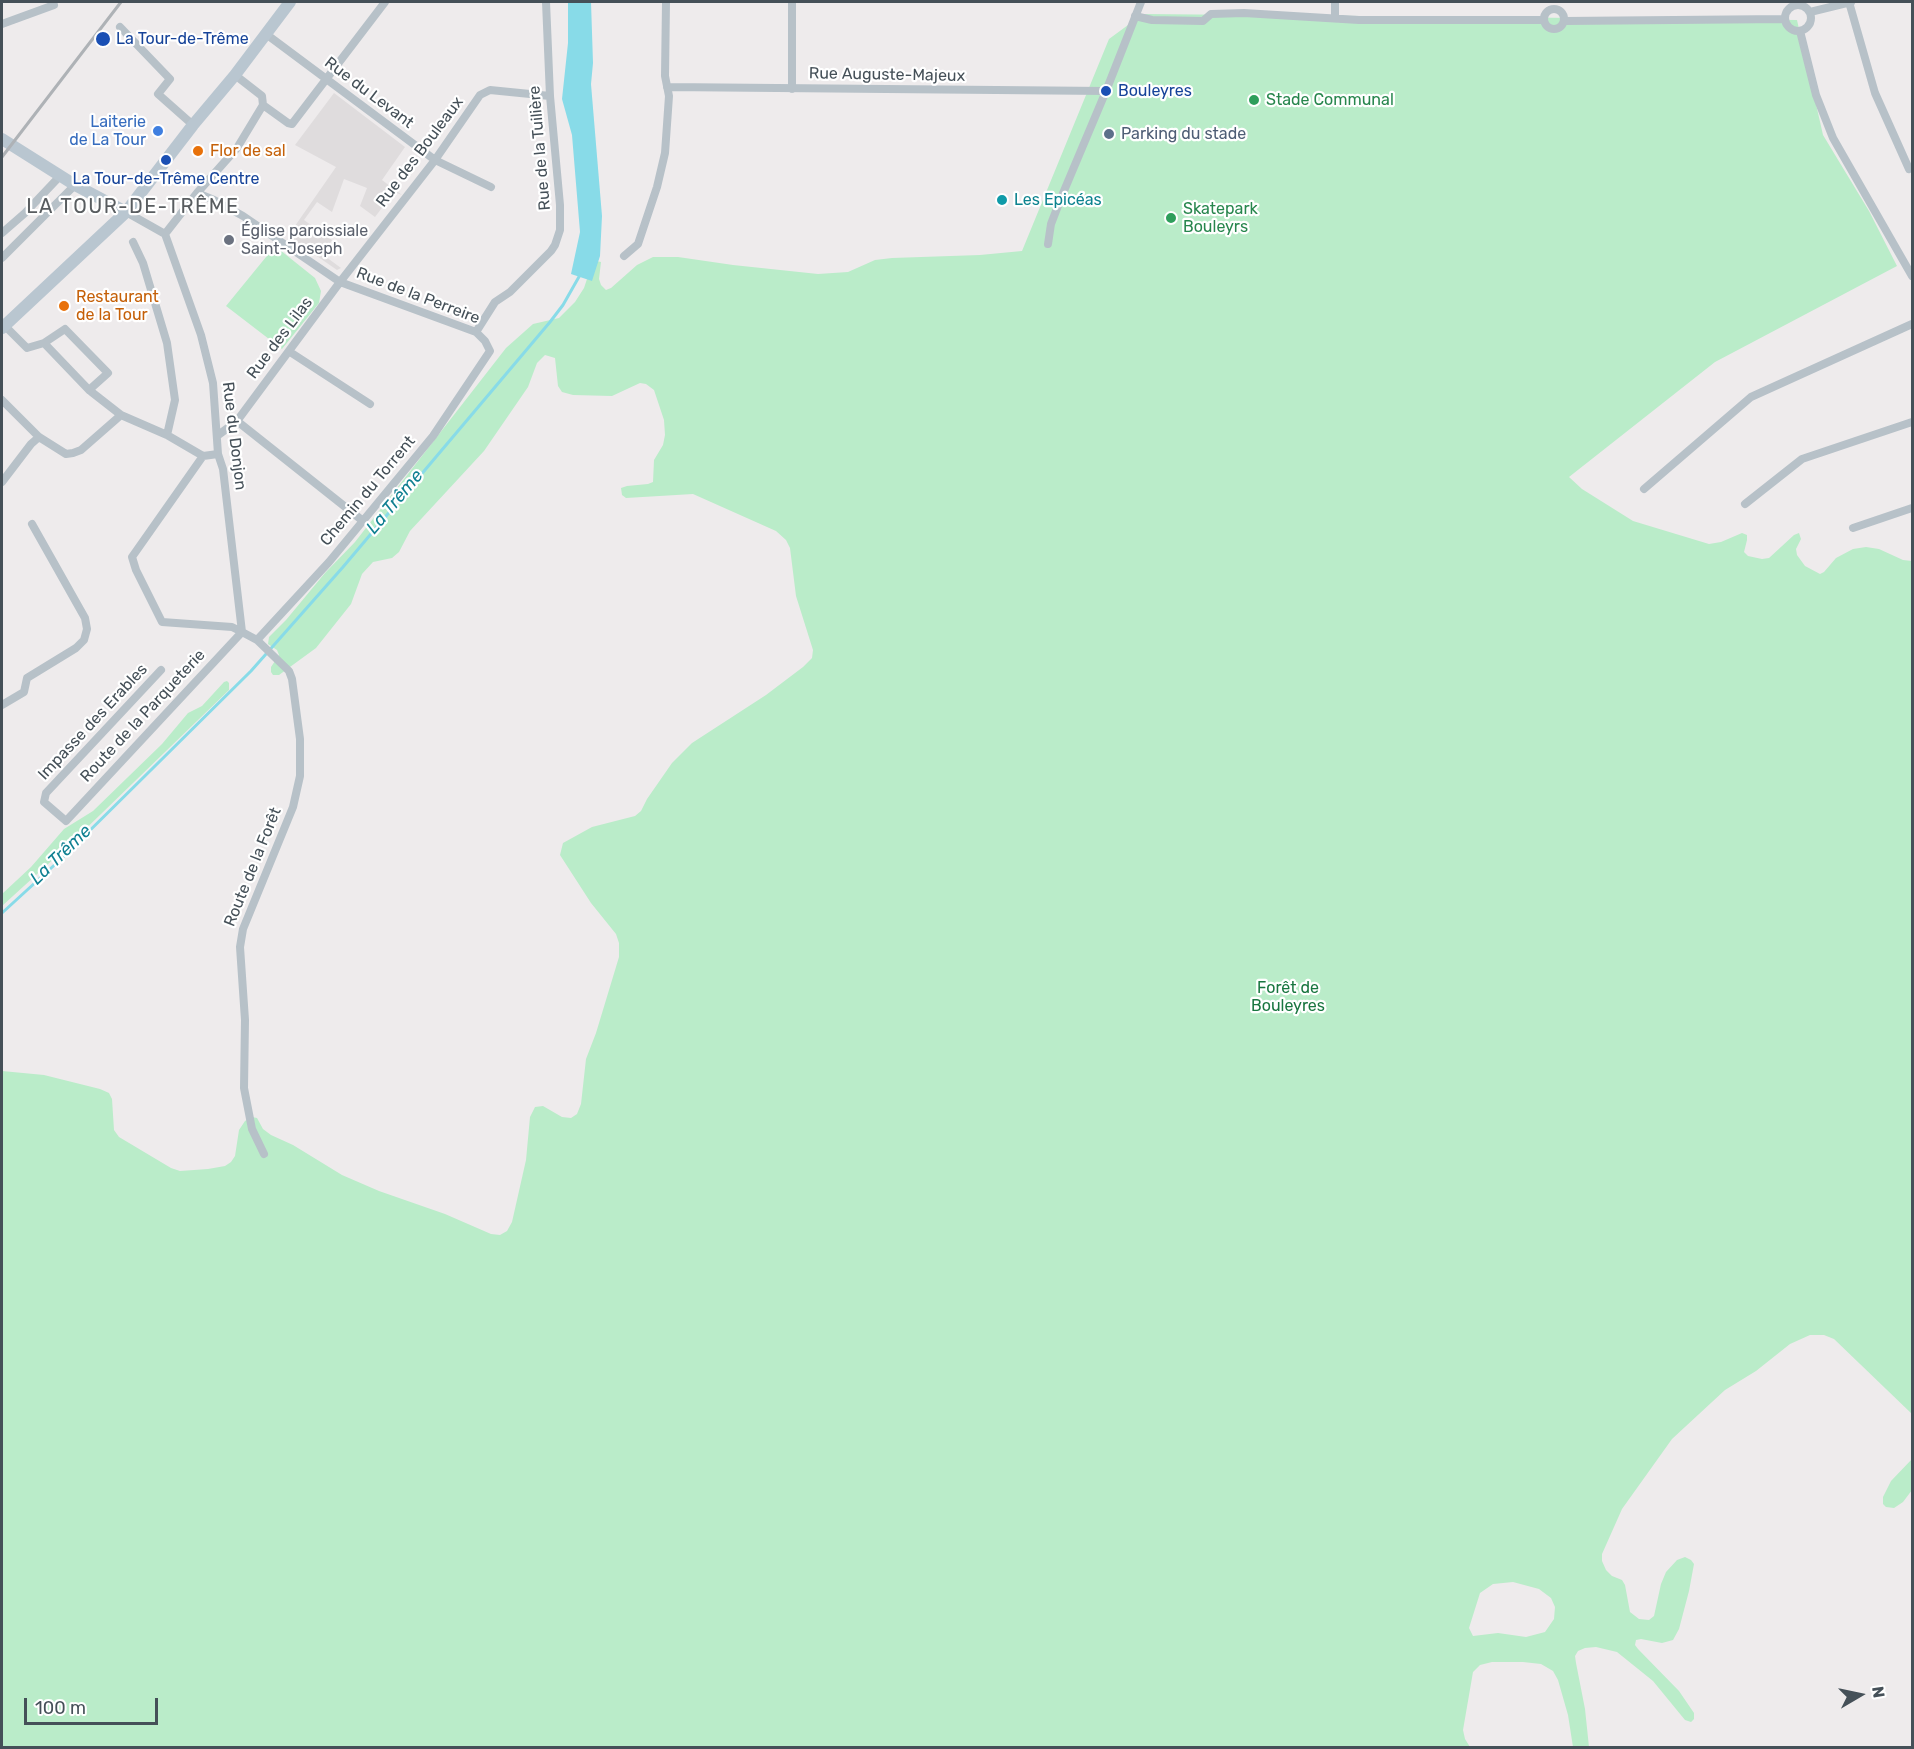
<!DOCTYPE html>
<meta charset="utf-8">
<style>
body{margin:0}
#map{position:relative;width:1914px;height:1749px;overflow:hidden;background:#eeebec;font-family:Rubik,sans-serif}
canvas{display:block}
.frame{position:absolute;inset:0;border:3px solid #455058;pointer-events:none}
.north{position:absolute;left:1830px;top:1665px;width:60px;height:60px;-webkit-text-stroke:4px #fff;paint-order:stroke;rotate:81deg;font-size:16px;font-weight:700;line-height:24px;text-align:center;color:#455058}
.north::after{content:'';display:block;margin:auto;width:21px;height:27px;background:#455058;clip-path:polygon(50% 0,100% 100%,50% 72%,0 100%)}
.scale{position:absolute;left:24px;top:1698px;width:134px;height:27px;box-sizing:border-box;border:3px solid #455058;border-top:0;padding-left:8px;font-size:18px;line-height:21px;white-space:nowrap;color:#455058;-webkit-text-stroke:4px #fff;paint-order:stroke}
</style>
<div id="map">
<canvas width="1914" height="1749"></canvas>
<div class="frame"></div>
<div class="north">N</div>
<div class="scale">100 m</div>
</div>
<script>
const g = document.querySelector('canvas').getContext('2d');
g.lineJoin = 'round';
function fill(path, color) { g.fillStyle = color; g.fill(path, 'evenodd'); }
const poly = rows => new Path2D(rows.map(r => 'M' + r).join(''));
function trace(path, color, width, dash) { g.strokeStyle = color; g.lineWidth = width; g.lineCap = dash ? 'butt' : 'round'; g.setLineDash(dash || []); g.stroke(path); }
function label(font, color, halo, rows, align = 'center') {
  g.font = font + ' Rubik,sans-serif'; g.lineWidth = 4.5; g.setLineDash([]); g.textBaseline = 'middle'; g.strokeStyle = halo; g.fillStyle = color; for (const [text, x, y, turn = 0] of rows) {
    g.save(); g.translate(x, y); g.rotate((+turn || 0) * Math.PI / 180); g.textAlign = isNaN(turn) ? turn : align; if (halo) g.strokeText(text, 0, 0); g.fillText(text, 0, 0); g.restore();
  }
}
fill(poly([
 [334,93,405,147,382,180,402,195,394,192,375,217,360,206,367,188,344,179,332,212,317,202,304,220,332,240,322,254,341,268,337,270,288,236,336,167,295,145]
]), '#dfdcdd');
fill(poly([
 [1143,14,1797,20,1823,135,1869,211,1897,266,1715,362,1569,477,1582,489,1633,521,1709,544,1721,542,1742,533,1747,535,1747,540,1744,552,1748,556,1762,559,1769,558,1794,535,1799,533,1801,539,1796,549,1797,555,1805,566,1820,574,1824,572,1836,558,1853,549,1866,547,1879,549,1903,560,1912,561,1912,1414,1834,1339,1824,1335,1810,1335,1790,1344,1756,1371,1725,1390,1672,1439,1622,1509,1602,1554,1602,1561,1606,1570,1612,1576,1622,1580,1625,1585,1630,1612,1639,1619,1649,1620,1654,1616,1661,1584,1666,1572,1677,1560,1685,1557,1691,1560,1694,1564,1689,1591,1679,1629,1673,1640,1662,1643,1641,1639,1636,1640,1635,1645,1638,1649,1679,1691,1694,1713,1694,1719,1691,1722,1685,1720,1653,1681,1617,1652,1596,1647,1585,1648,1578,1651,1575,1656,1576,1663,1585,1709,1589,1747,1573,1747,1568,1715,1558,1680,1553,1671,1541,1664,1523,1662,1492,1662,1480,1665,1473,1672,1463,1730,1465,1739,1470,1747,2,1747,2,1071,44,1075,100,1089,109,1093,112,1099,114,1130,119,1137,171,1168,180,1171,208,1169,225,1166,231,1162,235,1156,239,1130,245,1121,252,1117,257,1118,263,1129,271,1135,293,1145,342,1175,379,1191,445,1214,491,1234,500,1235,507,1231,512,1222,526,1160,530,1117,535,1107,543,1106,562,1117,571,1118,577,1114,581,1104,586,1059,596,1033,619,957,619,943,616,934,591,903,560,855,563,843,592,827,635,816,641,811,647,799,672,763,692,743,766,695,803,667,812,658,813,650,796,596,790,548,786,540,776,531,693,494,626,498,622,495,621,488,627,486,648,484,653,482,654,460,663,445,665,435,664,420,654,390,646,384,640,383,612,396,573,395,562,392,558,386,555,358,545,355,537,363,528,387,484,451,410,531,399,552,392,558,373,562,362,574,351,604,316,648,279,675,273,675,271,672,271,667,279,655,277,650,268,644,269,637,286,620,325,573,355,542,506,348,533,324,559,318,575,302,584,288,590,270,596,261,601,262,599,279,601,285,606,290,611,288,637,265,653,257,678,257,733,265,818,274,848,272,875,260,892,258,980,255,1022,251,1109,39],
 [1513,1582,1539,1589,1551,1598,1555,1607,1554,1619,1545,1632,1526,1637,1498,1633,1473,1636,1469,1628,1480,1593,1493,1584],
 [275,246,315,278,321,291,319,303,282,349,226,306],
 [227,681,229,683,229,690,69,845,2,906,2,894,31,867,64,829,93,811,162,744,188,713,202,706,224,682],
 [1912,1459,1912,1490,1903,1502,1894,1508,1886,1507,1883,1504,1883,1497,1891,1481]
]), '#baecc9');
fill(poly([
 [568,2,591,2,593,63,591,84,602,216,600,256,592,281,571,274,580,232,572,135,562,99,568,43]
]), '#88dbe8');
trace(poly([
 [2,913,61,859,251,671,343,567,550,322,563,305,580,275]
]), '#88dbe8', 3);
trace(poly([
 [1849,2,1875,93,1909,169],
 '1785 18a13 13 0 1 1 26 0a13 13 0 1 1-26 0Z',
 '1544 19a10 10 0 1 1 20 0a10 10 0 1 1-20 0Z',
 [1810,12,1851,2],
 [1135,16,1152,20,1203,21,1211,14,1244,13,1359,20,1544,20],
 [1335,18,1335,2],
 [1564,21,1784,19],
 [2,24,54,5,53,2],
 [120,27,170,79,158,94,193,125],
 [1800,31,1816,95,1833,138,1912,276],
 [266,34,435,160,491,187],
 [235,75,262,96,263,105,288,123,292,124,385,2],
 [667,87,1106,91],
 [792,89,792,2],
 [197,193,237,148,263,105],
 [126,212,165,234,197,193,214,200,243,216,340,282,476,332,485,341,490,351,433,436,329,562,257,640],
 [2,233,25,213,60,176],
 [165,234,201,335,213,383,218,454,223,469,242,632,257,640,289,671,292,679,300,739,300,776,293,807,243,929,240,947,245,1020,244,1088,252,1129,264,1154],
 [133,242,143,263,167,343,175,400,167,435],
 [1048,244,1051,224,1061,198,1106,91,1141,2],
 [624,256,638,244,657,187,665,153,669,96,665,76,666,2],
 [2,258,75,185],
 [4,325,27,348,44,343,89,390,121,415,167,435,203,456,218,454],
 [476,332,495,302,510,292,551,251,555,245,560,230,560,205,550,96,546,2],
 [44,343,65,329,108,373,89,390],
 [290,352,370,404],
 [2,400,39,437,66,454,73,453,81,450,121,415],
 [237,421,363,521],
 [217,436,237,421,340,282,435,160,480,95,490,90,550,96],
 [2,482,31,444,39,437],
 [1644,489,1751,397,1912,324],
 [1745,504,1802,459,1912,422],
 [1853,528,1912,508],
 [161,670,46,793,44,802,66,821,242,632,232,627,162,622,136,570,132,557,203,456],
 [2,705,24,692,27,678,76,648,84,640,87,629,85,618,32,524]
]), '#b7c1c8', 8);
trace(poly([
 [2,139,75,185,126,212],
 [2,328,126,212,193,125,235,75,290,2]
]), '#b9c6d0', 12);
trace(poly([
 [2,157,121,2]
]), '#aeb2b6', 3);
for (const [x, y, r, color] of [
 [103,39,8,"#1a4fb4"],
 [1106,91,6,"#1a4fb4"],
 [1254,100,6,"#2e9e5b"],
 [158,131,6,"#3f7fe0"],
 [1109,134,6,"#5c6f8a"],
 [198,151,6,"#e8710a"],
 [166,160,6,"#1a4fb4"],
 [1002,200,6,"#0f9aa8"],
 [1171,218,6,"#2e9e5b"],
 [229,240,6,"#6b7280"],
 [64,306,6,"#e8710a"]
]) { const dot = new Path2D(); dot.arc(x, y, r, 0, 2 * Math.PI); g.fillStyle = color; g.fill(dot); trace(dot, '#fff', 2); }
label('16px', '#164399', '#fff', [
 ["La Tour-de-Trême",116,39],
 ["Bouleyres",1118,91],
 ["La Tour-de-Trême Centre",166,179,"center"]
], 'left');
label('16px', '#455058', '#fff', [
 ["Rue Auguste-Majeux",887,75,1],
 ["Rue du Levant",369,93,37],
 ["Rue de la Tuilière",540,148,-95],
 ["Rue des Bouleaux",420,152,-53],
 ["Rue de la Perreire",418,296,21],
 ["Rue des Lilas",280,338,-53],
 ["Rue du Donjon",234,436,83],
 ["Chemin du Torrent",368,491,-50],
 ["Route de la Parqueterie",143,716,-47],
 ["Impasse des Erables",93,722,-47],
 ["Route de la Forêt",253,867,-68]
]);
label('16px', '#27864d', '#fff', [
 ["Stade Communal",1266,100],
 ["Skatepark",1183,209],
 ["Bouleyrs",1183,227]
], 'left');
label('16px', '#366cbe', '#fff', [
 ["Laiterie",146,122],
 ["de La Tour",146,140]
], 'right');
label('16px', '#4e5e75', '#fff', [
 ["Parking du stade",1121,134]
], 'left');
label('16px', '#c56008', '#fff', [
 ["Flor de sal",210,151],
 ["Restaurant",76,297],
 ["de la Tour",76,315]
], 'left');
label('16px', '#0d838f', '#fff', [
 ["Les Epicéas",1014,200]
], 'left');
label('16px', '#5b616d', '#fff', [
 ["Église paroissiale",241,231],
 ["Saint-Joseph",241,249]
], 'left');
label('16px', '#197640', '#fff', [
 ["Forêt de",1288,988],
 ["Bouleyres",1288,1006]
]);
label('italic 18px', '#108092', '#fff', [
 ["La Trême",395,502,-50],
 ["La Trême",61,855,-44]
]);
g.letterSpacing = '1.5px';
label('20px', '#595d60', '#fff', [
 ["LA TOUR-DE-TRÊME",133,207]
]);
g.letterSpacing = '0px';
</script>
